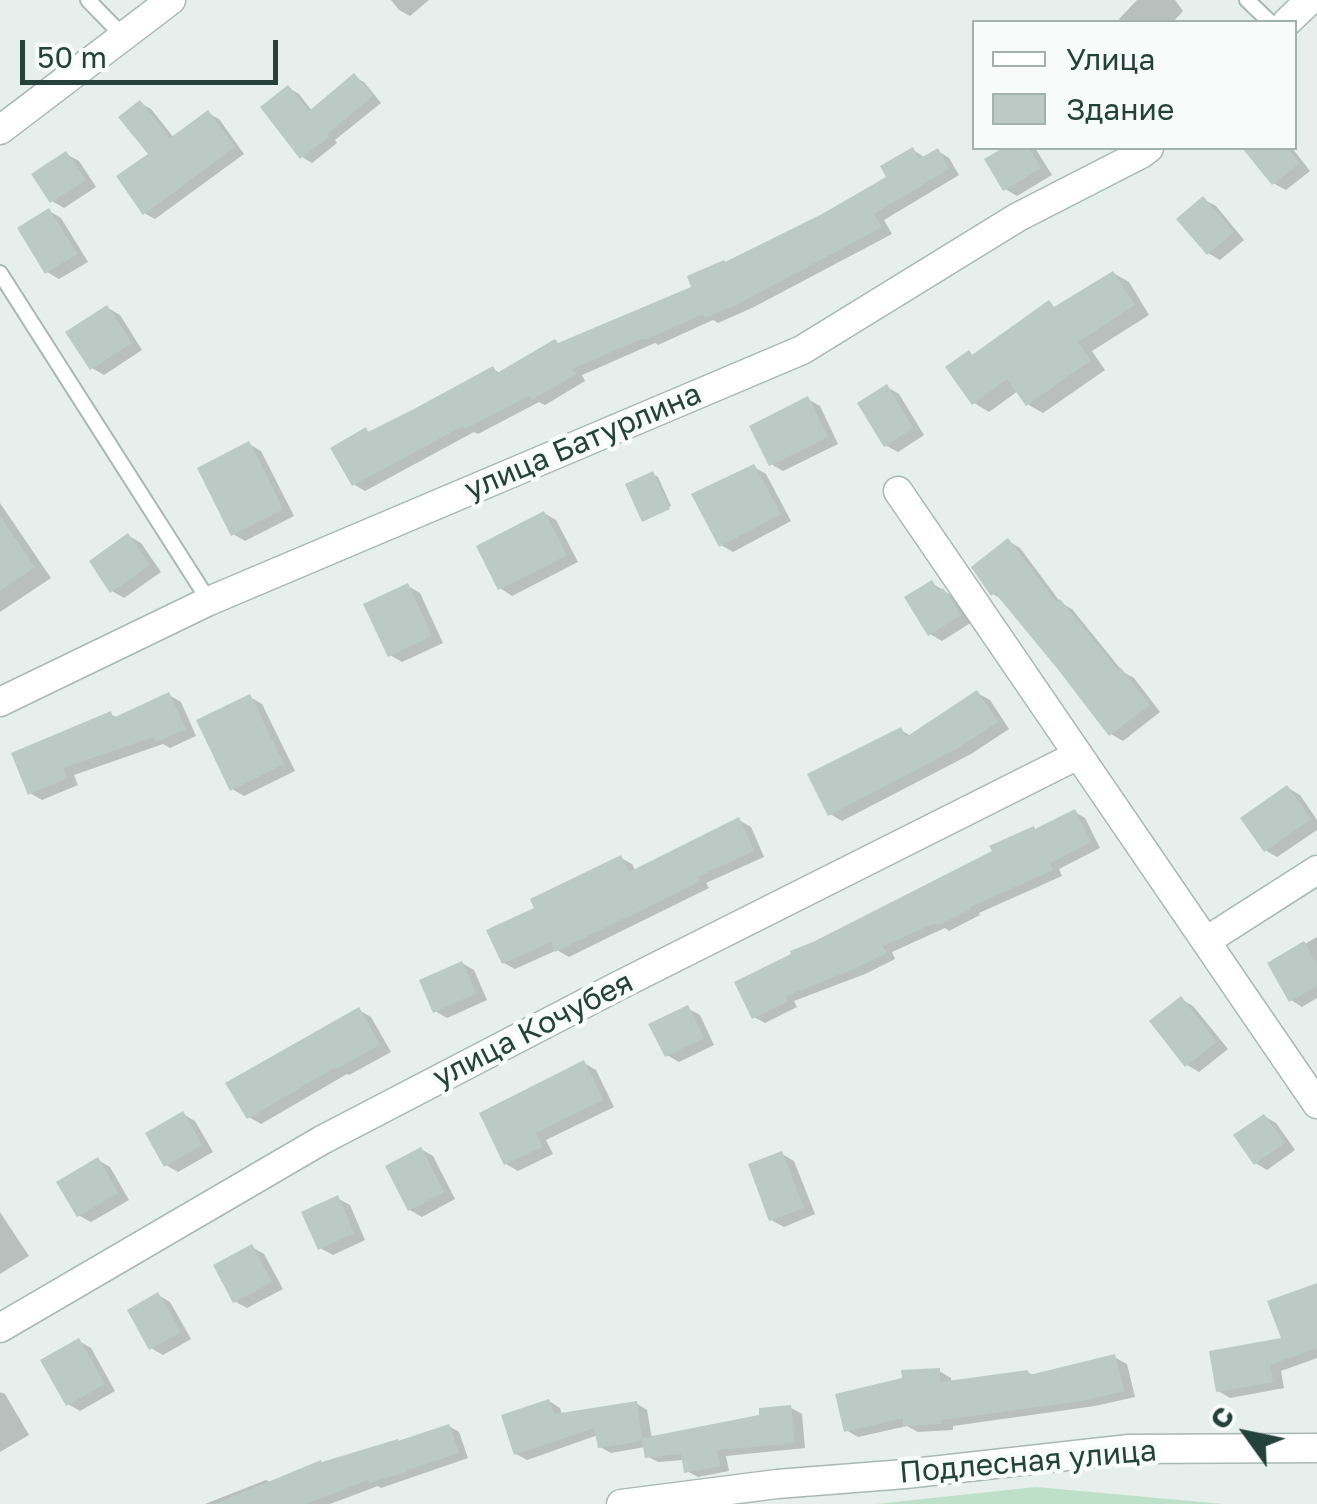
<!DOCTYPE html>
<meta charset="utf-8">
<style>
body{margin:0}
#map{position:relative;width:1317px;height:1504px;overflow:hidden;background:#e6efeb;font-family:"Golos Text",sans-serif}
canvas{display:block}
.legend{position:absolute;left:972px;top:20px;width:325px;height:130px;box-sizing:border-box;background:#f7fbf9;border:2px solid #a3b1ad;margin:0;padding:12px 18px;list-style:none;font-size:30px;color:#24423a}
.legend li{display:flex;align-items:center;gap:20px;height:50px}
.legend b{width:50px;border:2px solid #a3b1ad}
.north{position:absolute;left:1197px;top:1384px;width:100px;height:100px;-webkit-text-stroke:8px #f7fbf9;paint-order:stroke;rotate:303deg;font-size:28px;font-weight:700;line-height:40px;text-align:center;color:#24423a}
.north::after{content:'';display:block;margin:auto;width:35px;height:45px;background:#24423a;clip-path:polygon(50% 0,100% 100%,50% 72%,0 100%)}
.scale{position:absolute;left:20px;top:40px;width:258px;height:45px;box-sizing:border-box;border:5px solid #24423a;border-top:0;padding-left:12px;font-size:30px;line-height:35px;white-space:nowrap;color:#24423a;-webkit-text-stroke:8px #f7fbf9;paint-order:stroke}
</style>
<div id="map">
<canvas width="1317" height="1504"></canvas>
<ul class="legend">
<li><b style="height:12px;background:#fff"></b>Улица</li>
<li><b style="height:28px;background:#bbcac4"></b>Здание</li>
</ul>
<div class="north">С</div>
<div class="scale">50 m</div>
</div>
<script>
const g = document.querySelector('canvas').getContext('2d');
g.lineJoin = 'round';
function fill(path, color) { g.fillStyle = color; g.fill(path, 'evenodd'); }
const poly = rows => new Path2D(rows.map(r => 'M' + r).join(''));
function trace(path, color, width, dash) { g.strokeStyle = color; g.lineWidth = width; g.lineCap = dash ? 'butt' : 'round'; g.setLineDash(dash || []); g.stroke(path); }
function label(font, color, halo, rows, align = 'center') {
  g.font = font + ' "Golos Text",sans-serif'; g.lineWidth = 9; g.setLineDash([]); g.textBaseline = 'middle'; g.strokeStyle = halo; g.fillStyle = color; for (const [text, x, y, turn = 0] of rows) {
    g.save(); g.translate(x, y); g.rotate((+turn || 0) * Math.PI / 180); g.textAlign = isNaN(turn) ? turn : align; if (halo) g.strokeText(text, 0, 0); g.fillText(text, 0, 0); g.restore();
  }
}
fill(poly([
 [1036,1487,1224,1504,876,1504]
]), '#bfe0c8');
fill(poly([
 [391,0,429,0,410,16,399,10],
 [1137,0,1175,0,1183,11,1173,22,1123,22,1119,19],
 [354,77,364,82,381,103,335,140,337,143,312,163,302,157,289,88,299,94,312,111],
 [140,103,151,109,174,138,208,113,219,119,244,154,155,219,144,213,152,154],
 [1008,148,1035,148,1052,175,1017,196,1005,189,987,160],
 [1249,148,1292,148,1310,171,1286,190,1273,183,1247,149],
 [913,150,924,157,938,151,949,158,959,175,884,220,892,234,752,308,718,323,713,320,658,345,655,343,582,375,585,381,545,405,539,402,478,434,474,432,365,491,353,484,366,430,371,433,493,369,500,373,560,345,695,288,724,263,823,216,890,178],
 [66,154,79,161,96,187,64,208,52,201],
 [1203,199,1216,206,1244,240,1220,260,1208,253],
 [49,211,61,218,88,262,59,279,47,272],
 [1113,273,1129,282,1149,315,1092,351,1105,370,1043,413,1027,404,1018,391,989,412,974,403,969,353,974,356,1049,303,1056,308],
 [108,308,120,315,142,350,104,375,92,368],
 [887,387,899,394,924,435,898,452,885,445],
 [808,399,820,406,838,444,783,471,771,464],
 [249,444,261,451,294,516,245,541,233,534],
 [754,467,766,474,791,521,733,552,721,545],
 [653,474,658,477,671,506,644,518],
 [0,503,51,578,0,612],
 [544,513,556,520,578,562,512,596,500,588],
 [129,536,141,543,161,572,124,598,112,591],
 [1008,541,1020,548,1061,603,1072,609,1123,672,1134,678,1160,712,1123,741,1111,734,1006,602,993,594],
 [932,583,955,598,972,622,942,641,930,634],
 [408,586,420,593,443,643,402,662,390,655],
 [977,693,990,700,1009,729,971,754,842,821,830,814,901,730,911,736],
 [169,695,181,702,196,736,170,748,163,744,74,775,78,785,42,800,30,793,110,714,118,718],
 [250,697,262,704,295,771,244,796,232,789],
 [1288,788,1300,795,1317,820,1317,830,1277,857,1265,850],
 [1075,812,1085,818,1100,848,1059,869,1062,876,979,913,980,915,949,931,945,928,892,952,895,959,865,974,794,1001,797,1007,765,1023,754,1017,737,983],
 [739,820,751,827,764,857,706,883,709,888,569,957,557,950,515,969,504,963,538,909,621,858,632,864,636,872],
 [1317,937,1317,998,1302,1007,1291,1000,1270,964],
 [462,963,474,970,487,1000,447,1018,435,1011],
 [1181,999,1193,1006,1228,1049,1199,1072,1187,1065],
 [687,1008,700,1015,714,1045,679,1062,667,1055],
 [359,1010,371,1017,391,1052,349,1075,347,1074,261,1124,249,1117],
 [584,1063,596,1070,614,1107,546,1140,553,1154,518,1171,506,1164],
 [183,1114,195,1121,213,1152,178,1172,166,1165],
 [1264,1116,1276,1123,1295,1150,1267,1170,1255,1163],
 [421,1149,433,1156,455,1199,422,1217,410,1210],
 [782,1154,794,1161,815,1214,784,1227,771,1220],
 [98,1160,110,1167,129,1200,91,1222,78,1215],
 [337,1198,350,1205,365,1240,333,1255,320,1248],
 [0,1212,29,1256,0,1274],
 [252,1247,264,1254,283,1289,247,1308,234,1301],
 [1317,1285,1317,1358,1281,1371,1284,1388,1230,1398,1218,1391,1284,1340],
 [158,1295,170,1302,191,1339,163,1355,151,1348],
 [79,1341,91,1348,115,1391,80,1411,68,1404],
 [1114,1357,1127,1364,1135,1397,1095,1406,953,1426,953,1430,918,1432,907,1426,858,1437,846,1430,939,1371,951,1378,951,1383,1028,1372,1034,1376],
 [0,1392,5,1394,29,1435,0,1452],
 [549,1401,560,1408,562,1415,636,1403,647,1410,652,1439,762,1417,791,1408,802,1414,805,1448,726,1456,729,1471,698,1477,687,1471,684,1460,658,1462,647,1456,645,1447,611,1453,600,1447,598,1435,527,1460,516,1454],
 [449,1426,459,1432,468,1458,381,1488,378,1486,330,1504,205,1504,266,1480,272,1483,323,1464]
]), '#0003');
fill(poly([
 [354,73,373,96,327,134,329,137,300,159,260,107,288,85,309,111],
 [140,100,170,138,208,110,235,147,143,215,116,176,148,154,118,117],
 [913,147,919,159,938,148,949,169,874,214,882,227,740,303,705,318,703,314,645,340,644,338,572,369,576,374,532,400,529,396,465,429,463,426,352,486,330,448,366,427,368,432,414,409,493,366,497,373,555,339,558,343,691,287,687,276,724,260,725,262,822,214,886,177,880,166],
 [1003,148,1029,148,1041,168,1003,191,984,159],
 [1242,148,1287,148,1300,163,1272,185],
 [66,151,86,180,50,203,31,174],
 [1203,196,1234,232,1207,255,1176,219],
 [49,208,77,254,45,274,17,228],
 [1113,271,1135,305,1078,342,1091,360,1026,406,1007,379,972,405,945,367,969,350,972,355,1049,300,1054,307],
 [107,305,132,343,90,370,65,332],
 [887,384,913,428,884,447,857,403],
 [808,396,828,437,769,466,749,426],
 [249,441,283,509,231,536,197,468],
 [754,464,781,514,719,547,691,494],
 [653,471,670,509,642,522,625,484],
 [544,511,567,555,498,590,476,546],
 [0,516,35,567,0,591],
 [128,533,150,565,110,593,89,561],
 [1008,538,1056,602,1060,599,1118,670,1121,668,1150,705,1109,736,1056,667,995,593,991,596,971,567],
 [932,580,939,591,943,588,961,615,928,636,904,597],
 [408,583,432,636,388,657,363,604],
 [977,690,998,722,958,748,828,816,807,774,901,727,906,737],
 [169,692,186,729,156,742,153,737,63,768,67,778,28,795,11,753,111,711,113,718],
 [250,694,284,764,230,791,196,720],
 [1287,785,1311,819,1264,852,1240,818],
 [1075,809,1091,842,1050,863,1053,870,970,907,971,909,937,926,935,923,883,946,887,953,854,969,786,996,788,1001,752,1019,734,982,791,954,790,951,813,942,992,851,989,846,1034,826,1035,829],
 [739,817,754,851,697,877,699,882,555,952,551,942,502,964,486,930,534,908,530,899,621,855,629,872],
 [1304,941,1317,964,1317,986,1289,1002,1267,963],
 [462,961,476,993,433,1013,419,980],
 [1181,996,1217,1042,1185,1067,1149,1021],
 [688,1005,704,1038,665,1057,648,1024],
 [359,1007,380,1045,335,1070,334,1068,247,1119,225,1083],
 [584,1060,603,1100,536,1133,542,1147,504,1165,479,1113],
 [183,1111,202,1145,164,1167,145,1133],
 [1264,1114,1285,1143,1254,1165,1233,1135],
 [421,1147,444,1192,408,1211,385,1166],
 [782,1151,804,1208,769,1221,748,1164],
 [98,1157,118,1193,77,1217,56,1182],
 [338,1195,354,1233,318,1250,301,1212],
 [252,1244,272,1282,233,1303,213,1265],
 [1317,1283,1317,1348,1270,1365,1273,1382,1216,1392,1209,1351,1281,1338,1267,1301],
 [158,1292,181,1332,149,1350,127,1310],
 [79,1338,105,1384,66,1406,40,1360],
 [1115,1354,1124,1391,1082,1401,941,1420,941,1424,903,1426,903,1418,844,1432,835,1394,902,1378,901,1370,940,1368,940,1382,1028,1370,1029,1375],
 [549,1399,554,1414,637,1401,642,1438,759,1415,759,1408,791,1405,795,1443,717,1450,720,1466,684,1473,681,1454,645,1458,642,1441,598,1448,594,1428,514,1455,501,1415],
 [449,1424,459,1453,407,1470,407,1472,369,1483,368,1480,306,1504,215,1504,321,1460,322,1462,398,1439,398,1441]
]), '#bbcac4');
const service = poly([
 [88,0,124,37],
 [1247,0,1270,22],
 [0,273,209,601]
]);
const minor = poly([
 [1287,22,1310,0],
 [0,130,171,0],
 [898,491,1317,1104],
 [0,702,209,601,802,350,1018,217,1141,154,1149,148],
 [1206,941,1317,870],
 [0,1328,322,1140,620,985,1078,755],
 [621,1504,777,1484,905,1474,1129,1449,1317,1448]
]);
trace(service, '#a8b8b2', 18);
trace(minor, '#a8b8b2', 31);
trace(service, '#fff', 14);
trace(minor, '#fff', 28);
label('30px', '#24423a', '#f7fbf9', [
 ["улица Батурлина",583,442,-23],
 ["улица Кочубея",533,1030,-27],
 ["Подлесная улица",1028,1462,-5]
]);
</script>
